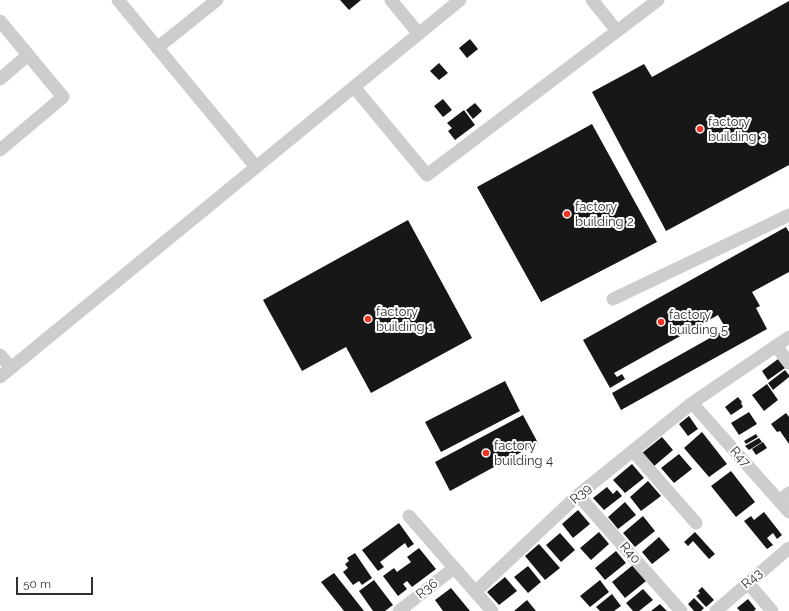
<!DOCTYPE html>
<style>
body{margin:0}
#map{position:relative;width:789px;height:611px;overflow:hidden;background:#fff;font-family:Raleway,sans-serif}
canvas{display:block}
.scale{position:absolute;left:16px;top:577px;width:77px;height:18px;box-sizing:border-box;border:2px solid #303030;border-top:0;padding-left:5px;font-size:12px;line-height:14px;white-space:nowrap;color:#303030;-webkit-text-stroke:3px #fff;paint-order:stroke}
</style>
<div id="map">
<canvas width="789" height="611"></canvas>
<div class="scale">50 m</div>
</div>
<script>
const g = document.querySelector('canvas').getContext('2d');
g.lineJoin = 'round';
function fill(path, color) { g.fillStyle = color; g.fill(path, 'evenodd'); }
const poly = rows => new Path2D(rows.map(r => 'M' + r).join(''));
function trace(path, color, width, dash) { g.strokeStyle = color; g.lineWidth = width; g.lineCap = dash ? 'butt' : 'round'; g.setLineDash(dash || []); g.stroke(path); }
function label(font, color, halo, rows, align = 'center') {
  g.font = font + ' Raleway,sans-serif'; g.lineWidth = 4; g.setLineDash([]); g.textBaseline = 'middle'; g.strokeStyle = halo; g.fillStyle = color; for (const [text, x, y, turn = 0] of rows) {
    g.save(); g.translate(x, y); g.rotate((+turn || 0) * Math.PI / 180); g.textAlign = isNaN(turn) ? turn : align; if (halo) g.strokeText(text, 0, 0); g.fillText(text, 0, 0); g.restore();
  }
}
fill(poly([
 [340,0,361,0,349,10],
 [789,1,789,165,666,231,592,92,644,64,652,77],
 [470,39,478,49,467,58,459,48],
 [439,63,448,73,439,80,430,71],
 [443,99,452,110,443,117,434,106],
 [475,103,482,111,473,119,466,110],
 [464,110,475,125,455,140,448,131,452,128,447,123],
 [592,124,657,242,541,302,477,187],
 [408,220,472,338,371,393,346,347,302,371,263,300],
 [786,227,789,232,789,272,752,292,760,306,756,308,767,329,621,410,612,393,726,329,718,315,614,373,617,377,622,374,625,379,610,388,583,340],
 [778,359,785,368,768,380,762,371],
 [785,370,789,375,789,377,773,390,768,383],
 [505,381,520,411,441,452,425,422],
 [767,384,778,400,764,411,752,395],
 [738,397,742,402,741,403,743,407,731,415,725,407],
 [749,412,757,424,739,435,731,423],
 [786,413,789,417,789,444,780,431,777,432,771,424],
 [523,415,538,443,450,491,435,462],
 [689,416,698,429,688,436,679,424],
 [702,432,727,464,709,477,684,448],
 [756,434,758,437,746,444,744,441],
 [662,437,673,450,653,467,642,453],
 [759,438,762,442,749,450,745,446],
 [763,442,767,448,756,455,752,449],
 [679,454,692,469,674,483,661,468],
 [632,464,644,478,625,493,613,480],
 [731,471,755,502,736,517,711,486],
 [648,481,661,496,641,511,630,497],
 [607,487,613,494,617,490,622,496,604,510,593,498],
 [625,502,636,515,618,529,608,517],
 [578,510,590,524,573,538,562,524],
 [764,512,782,535,777,539,773,533,767,538,773,545,767,549,744,521,751,516,754,520],
 [643,516,655,531,635,547,623,533],
 [399,523,414,544,408,548,405,543,380,562,384,567,378,571,362,550],
 [599,532,609,544,591,560,580,548],
 [695,532,715,554,709,559,693,541,688,546,684,542],
 [560,533,575,550,561,562,546,545],
 [659,537,670,550,652,564,642,552],
 [539,544,560,568,545,580,525,556],
 [419,548,436,569,412,587,407,581,403,584,407,589,398,596,383,576,394,568,397,572,411,562,407,557],
 [616,551,626,563,605,580,595,568],
 [355,553,372,578,362,585,359,581,353,585,343,572,348,568,345,564,349,561,347,558],
 [633,565,646,581,625,598,612,582],
 [528,566,541,582,528,593,514,577],
 [334,573,364,611,344,611,321,582],
 [505,577,517,591,499,605,487,592],
 [374,580,393,605,385,611,373,611,359,591],
 [600,580,609,592,590,607,580,596],
 [702,587,714,600,706,607,696,596,700,593,698,591],
 [451,588,470,611,443,611,435,600],
 [643,589,653,600,639,611,633,611,626,603],
 [612,594,621,606,614,611,600,611,596,607],
 [694,598,704,608,701,611,694,611,688,604],
 [748,599,756,609,754,611,740,611,737,608],
 [527,600,536,611,514,611],
 [660,604,667,611,651,611]
]), '#171717');
trace(poly([
 [118,0,256,167],
 [391,0,419,34],
 [592,0,617,31],
 [0,21,63,97,0,150],
 [157,48,217,0],
 [0,79,28,55],
 [354,87,427,175,658,0],
 [613,299,789,215],
 [776,346,789,363],
 [0,355,11,368],
 [0,377,460,0],
 [692,403,789,512],
 [633,451,696,523],
 [578,495,681,611],
 [779,501,789,493],
 [409,516,492,611],
 [748,583,772,611],
 [475,592,578,495,692,403,789,337],
 [399,611,454,568],
 [716,611,789,548]
]), '#cdcdcd', 13);
for (const [x, y, r, color] of [
 [700,129,4,"#f33325"],
 [567,214,4,"#f33325"],
 [368,319,4,"#f33325"],
 [661,322,4,"#f33325"],
 [486,453,4,"#f33325"]
]) { const dot = new Path2D(); dot.arc(x, y, r, 0, 2 * Math.PI); g.fillStyle = color; g.fill(dot); trace(dot, '#fff', 1.5); }
label('13px', '#303030', '#fff', [
 ["factory",708,122],
 ["building 3",708,137],
 ["factory",575,207],
 ["building 2",575,222],
 ["factory",376,312],
 ["building 1",376,327],
 ["factory",669,315],
 ["building 5",669,330],
 ["factory",494,446],
 ["building 4",494,461]
], 'left');
label('13px', '#303030', '#fff', [
 ["R47",740,457,48],
 ["R39",581,494,-41],
 ["R40",630,553,49],
 ["R43",752,579,-41],
 ["R36",427,589,-38]
]);
</script>
